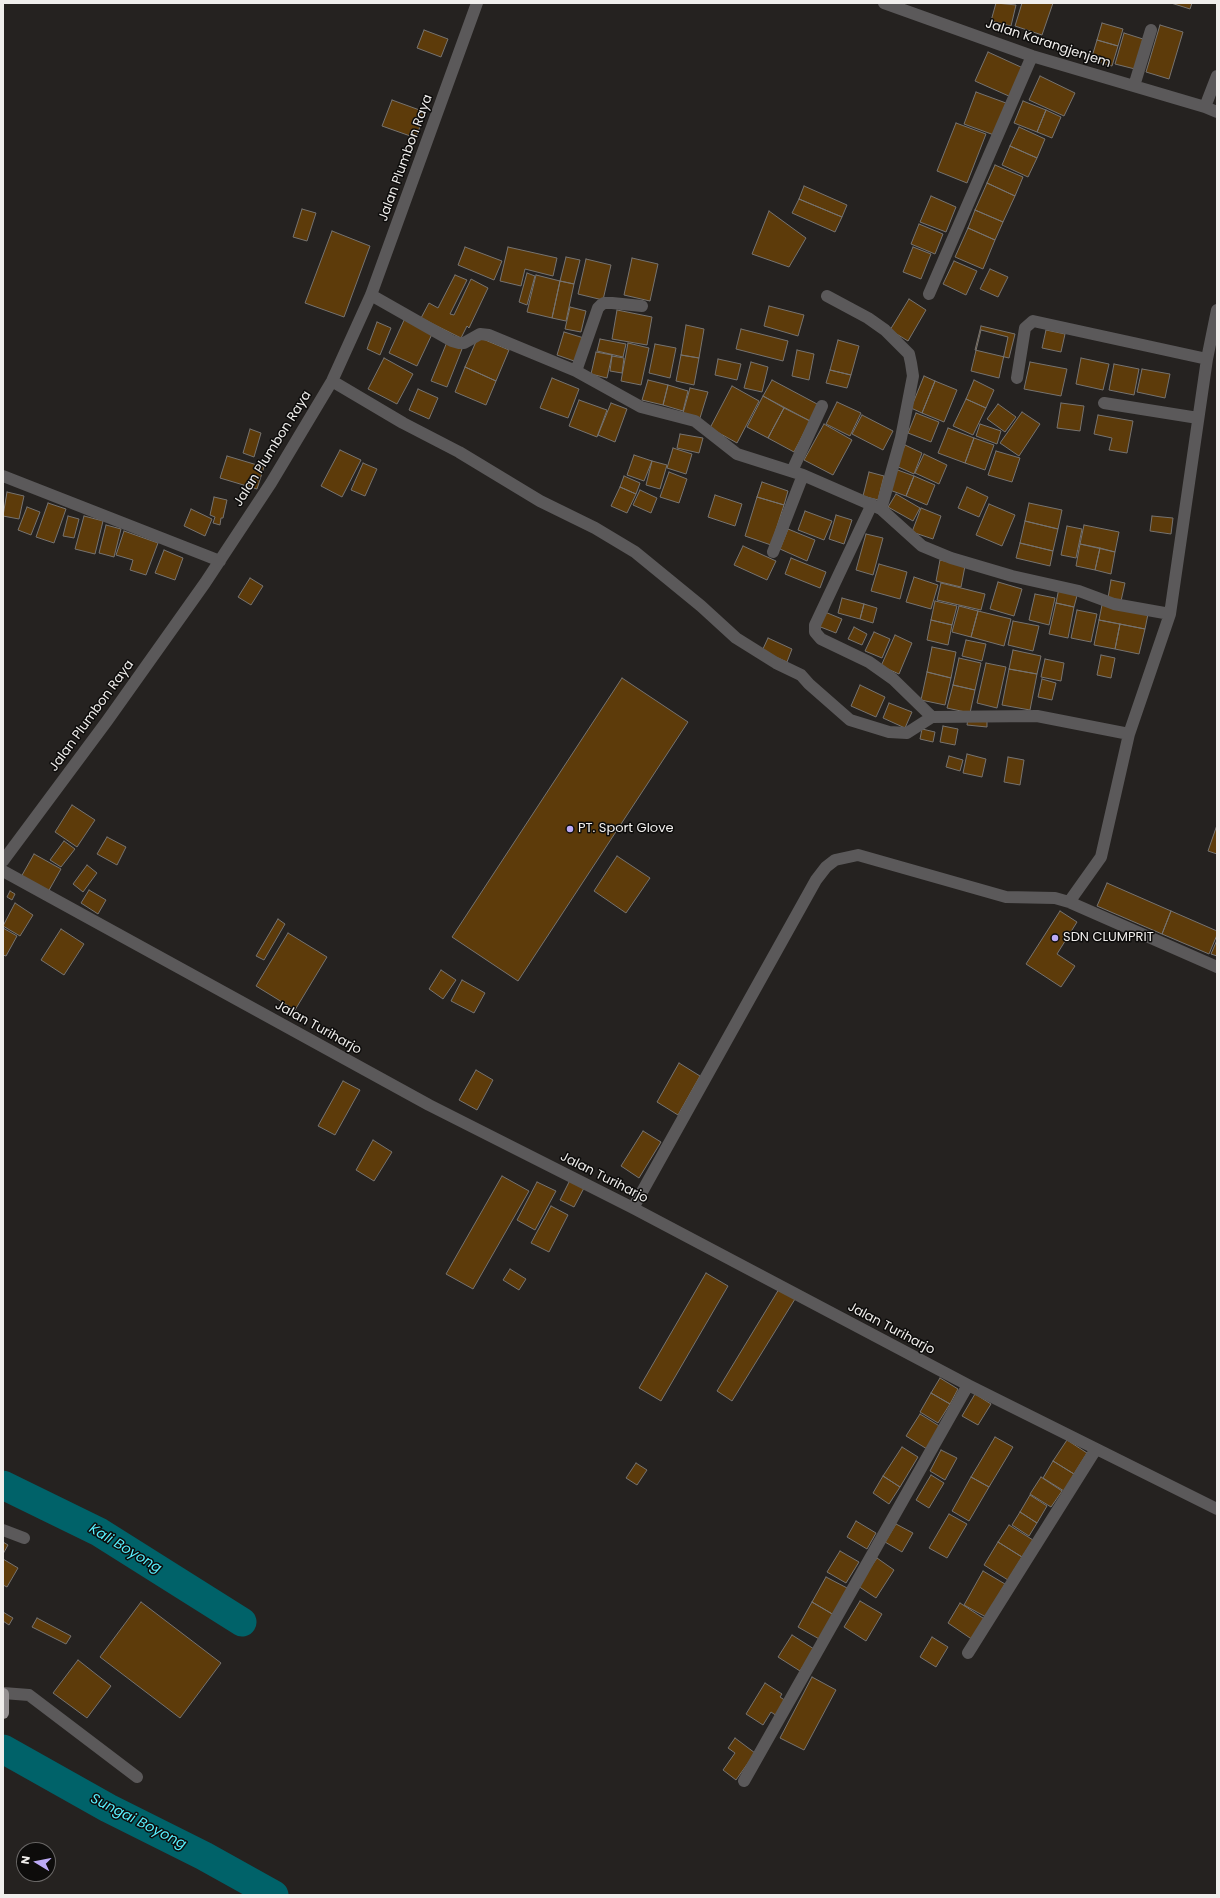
<!DOCTYPE html>
<style>
body{margin:0}
#map{position:relative;width:1220px;height:1898px;overflow:hidden;background:#252220;font-family:Poppins,sans-serif}
canvas{display:block}
.frame{position:absolute;inset:0;border:4px solid #f0eeec;pointer-events:none}
.north{position:absolute;left:16px;top:1842px;width:40px;height:40px;box-sizing:border-box;background:#0d0c0b;border:1px solid #686665;border-radius:50%;rotate:280deg;font-size:11px;font-weight:700;line-height:16px;text-align:center;color:#f0eeec}
.north::after{content:'';display:block;margin:auto;width:14px;height:18px;background:#bcaaf6;clip-path:polygon(50% 0,100% 100%,50% 72%,0 100%)}
</style>
<div id="map">
<canvas width="1220" height="1898"></canvas>
<div class="frame"></div>
<div class="north">N</div>
</div>
<script>
const g = document.querySelector('canvas').getContext('2d');
g.lineJoin = 'round';
const poly = rows => new Path2D(rows.map(r => 'M' + r).join(''));
function trace(path, color, width, dash) { g.strokeStyle = color; g.lineWidth = width; g.lineCap = dash ? 'butt' : 'round'; g.setLineDash(dash || []); g.stroke(path); }
function fill(path, color) { g.fillStyle = color; g.fill(path, 'evenodd'); }
function label(font, color, halo, rows, align = 'center') {
  g.font = font + ' Poppins,sans-serif'; g.lineWidth = 3; g.setLineDash([]); g.textBaseline = 'middle'; g.strokeStyle = halo; g.fillStyle = color; for (const [text, x, y, turn = 0] of rows) {
    g.save(); g.translate(x, y); g.rotate((+turn || 0) * Math.PI / 180); g.textAlign = isNaN(turn) ? turn : align; if (halo) g.strokeText(text, 0, 0); g.fillText(text, 0, 0); g.restore();
  }
}
trace(poly([
 [3,1485,99,1532,242,1622],
 [3,1749,108,1808,204,1856,274,1895]
]), '#006269', 29);
const building = poly([
 [996,3,1016,5,1011,26,991,21,996,3],
 [1022,3,1053,3,1042,35,1015,26,1022,3],
 [1171,3,1192,3,1190,9,1171,3],
 [1102,23,1123,29,1118,46,1097,40,1102,23],
 [1160,25,1183,32,1169,79,1146,72,1160,25],
 [424,30,448,39,441,57,417,48,424,30],
 [1124,33,1143,39,1135,69,1115,64,1124,33],
 [1097,40,1118,46,1112,66,1091,60,1097,40],
 [988,52,1023,68,1011,97,975,81,988,52],
 [1040,76,1075,93,1064,116,1029,100,1040,76],
 [976,92,1006,103,994,135,964,124,976,92],
 [392,100,425,112,416,138,382,126,392,100],
 [1023,101,1046,110,1037,132,1014,123,1023,101],
 [1046,110,1061,117,1052,138,1037,132,1046,110],
 [956,123,986,134,967,183,937,171,956,123],
 [1019,127,1045,139,1037,158,1010,146,1019,127],
 [1010,146,1037,158,1028,177,1002,165,1010,146],
 [995,165,1023,177,1015,196,987,183,995,165],
 [987,183,1015,196,1003,222,975,210,987,183],
 [804,186,847,205,842,217,799,199,804,186],
 [931,196,956,207,946,232,920,222,931,196],
 [799,199,842,217,835,232,792,213,799,199],
 [302,209,316,213,307,241,293,237,302,209],
 [975,210,1003,222,995,240,968,228,975,210],
 [769,211,806,238,789,267,752,254,769,211],
 [919,224,943,234,935,254,911,244,919,224],
 [968,228,995,240,983,269,955,257,968,228],
 [332,231,370,246,344,317,305,303,332,231],
 [465,247,502,261,494,280,458,265,465,247],
 [508,247,557,258,553,276,525,269,521,286,500,281,508,247],
 [913,247,931,254,921,279,903,272,913,247],
 [566,257,580,260,574,284,560,281,566,257],
 [632,258,658,264,650,301,624,295,632,258],
 [586,259,611,265,603,300,578,294,586,259],
 [954,261,977,271,966,295,943,284,954,261],
 [990,269,1008,277,998,297,980,289,990,269],
 [527,273,535,276,527,305,519,302,527,273],
 [455,275,467,280,450,314,454,315,471,279,488,288,469,328,467,326,461,338,421,318,429,303,438,308,455,275],
 [536,275,560,281,552,318,527,312,536,275],
 [560,281,574,284,566,321,552,318,560,281],
 [909,299,926,310,908,341,890,330,909,299],
 [769,306,804,315,798,336,764,326,769,306],
 [570,307,586,311,581,332,565,329,570,307],
 [617,310,652,317,647,345,612,339,617,310],
 [405,318,433,332,417,366,389,353,405,318],
 [377,322,391,328,380,355,367,349,377,322],
 [686,325,704,329,699,358,681,355,686,325],
 [981,326,1015,334,1009,358,975,350,981,326],
 [741,329,788,341,783,361,736,349,741,329],
 [981,330,1008,337,999,378,971,371,981,330],
 [1046,330,1065,334,1061,352,1042,348,1046,330],
 [564,332,584,338,577,362,557,355,564,332],
 [478,337,509,350,496,381,465,367,478,337],
 [600,339,626,344,623,357,597,351,600,339],
 [838,340,859,346,851,375,830,370,838,340],
 [447,342,462,349,447,387,431,381,447,342],
 [628,343,649,348,641,385,621,381,628,343],
 [655,344,676,348,670,378,649,373,655,344],
 [797,350,814,354,809,380,792,376,797,350],
 [596,352,612,355,607,378,591,374,596,352],
 [681,355,699,358,694,385,676,381,681,355],
 [612,356,624,358,622,373,610,371,612,356],
 [384,358,413,374,397,404,368,389,384,358],
 [1081,358,1109,364,1103,390,1076,384,1081,358],
 [718,359,741,364,737,380,715,375,718,359],
 [751,362,768,367,762,392,744,388,751,362],
 [1030,362,1067,369,1061,396,1024,389,1030,362],
 [1114,364,1139,369,1134,395,1109,390,1114,364],
 [465,367,496,381,486,405,455,392,465,367],
 [1142,369,1170,374,1165,398,1137,392,1142,369],
 [830,370,851,375,847,388,826,383,830,370],
 [924,376,935,381,922,413,911,408,924,376],
 [552,378,579,389,568,418,540,408,552,378],
 [648,380,668,385,663,405,642,400,648,380],
 [772,380,819,405,810,421,763,396,772,380],
 [974,380,994,390,986,408,966,399,974,380],
 [935,381,957,390,944,422,922,413,935,381],
 [668,385,688,391,683,411,663,405,668,385],
 [732,386,759,401,737,443,710,428,732,386],
 [690,388,708,392,700,418,683,413,690,388],
 [418,389,438,398,429,419,409,410,418,389],
 [763,396,784,408,768,438,747,427,763,396],
 [966,399,986,408,973,435,953,426,966,399],
 [579,400,607,410,597,437,569,426,579,400],
 [837,402,861,413,850,436,826,424,837,402],
 [611,403,627,409,615,442,598,435,611,403],
 [1061,403,1084,406,1080,431,1057,428,1061,403],
 [998,404,1016,417,1005,432,987,419,998,404],
 [784,408,810,421,794,452,768,438,784,408],
 [1022,412,1040,424,1019,456,1000,443,1022,412],
 [916,413,939,422,931,442,908,433,916,413],
 [862,415,893,431,883,450,852,434,862,415],
 [1098,415,1133,421,1127,453,1109,450,1112,438,1094,434,1098,415],
 [824,424,852,440,833,475,804,460,824,424],
 [980,424,1001,431,997,444,976,436,980,424],
 [948,428,974,438,965,463,938,453,948,428],
 [250,429,261,433,254,457,243,453,250,429],
 [680,434,703,438,699,453,677,448,680,434],
 [974,438,994,445,985,470,965,463,974,438],
 [905,445,922,453,914,474,896,466,905,445],
 [673,448,692,454,686,474,667,468,673,448],
 [340,450,361,460,342,497,321,486,340,450],
 [996,451,1020,458,1012,482,988,475,996,451],
 [924,454,947,465,939,484,915,473,924,454],
 [634,455,652,461,644,481,627,475,634,455],
 [227,456,264,467,257,489,220,478,227,456],
 [652,461,667,465,660,489,646,485,652,461],
 [363,463,377,469,365,496,351,490,363,463],
 [895,469,914,476,906,496,887,489,895,469],
 [669,472,687,479,679,503,660,497,669,472],
 [869,472,884,476,878,500,863,496,869,472],
 [624,476,640,483,636,494,620,487,624,476],
 [914,476,935,485,927,505,906,496,914,476],
 [762,482,788,491,784,505,757,497,762,482],
 [620,487,636,494,627,513,611,506,620,487],
 [967,487,988,497,979,517,958,508,967,487],
 [640,490,657,498,651,513,633,505,640,490],
 [7,492,24,496,19,519,3,516,7,492],
 [896,494,920,508,913,521,888,507,896,494],
 [715,495,742,504,735,526,708,517,715,495],
 [214,497,227,500,223,518,221,518,220,525,213,523,215,517,210,515,214,497],
 [757,497,784,505,771,545,745,536,757,497],
 [48,503,66,509,54,543,36,537,48,503],
 [1029,503,1062,510,1058,529,1025,521,1029,503],
 [989,504,1015,515,1002,546,976,535,989,504],
 [27,507,40,512,31,535,18,530,27,507],
 [921,508,941,516,933,539,912,532,921,508],
 [191,509,212,519,205,536,184,526,191,509],
 [805,511,832,521,824,540,798,530,805,511],
 [836,515,852,520,844,544,829,539,836,515],
 [68,516,79,519,74,538,63,536,68,516],
 [84,516,103,521,95,554,75,549,84,516],
 [1152,516,1173,518,1171,534,1150,531,1152,516],
 [1025,521,1058,529,1053,551,1020,543,1025,521],
 [106,525,121,529,114,557,99,553,106,525],
 [1084,525,1119,532,1115,552,1080,544,1084,525],
 [1067,526,1082,529,1076,558,1061,555,1067,526],
 [788,529,815,540,807,561,780,549,788,529],
 [124,531,158,543,146,575,130,570,133,560,116,555,124,531],
 [866,534,883,538,873,575,856,570,866,534],
 [1020,543,1053,551,1050,566,1016,558,1020,543],
 [1080,544,1100,548,1095,570,1076,566,1080,544],
 [743,546,776,561,767,580,734,565,743,546],
 [1100,548,1115,552,1111,574,1095,570,1100,548],
 [164,550,183,558,175,580,155,573,164,550],
 [791,558,826,572,820,588,785,574,791,558],
 [940,560,965,566,961,587,936,581,940,560],
 [879,564,907,572,900,599,871,591,879,564],
 [914,577,938,585,931,609,906,602,914,577],
 [250,578,263,586,251,605,238,597,250,578],
 [1111,580,1125,583,1121,601,1108,598,1111,580],
 [998,582,1022,589,1014,616,990,609,998,582],
 [941,583,985,594,981,610,937,600,941,583],
 [1059,588,1078,592,1074,607,1056,603,1059,588],
 [1035,594,1055,598,1049,625,1029,620,1035,594],
 [842,598,864,604,860,619,838,613,842,598],
 [935,601,957,606,952,625,931,620,935,601],
 [1056,603,1074,607,1068,638,1049,634,1056,603],
 [864,604,877,608,873,623,860,619,864,604],
 [1102,605,1148,614,1145,629,1099,620,1102,605],
 [959,606,978,611,971,637,952,632,959,606],
 [1077,610,1097,614,1091,642,1071,638,1077,610],
 [978,611,1011,619,1004,646,971,637,978,611],
 [825,612,842,619,836,633,818,626,825,612],
 [931,620,952,625,948,645,927,640,931,620],
 [1099,620,1120,624,1115,649,1094,645,1099,620],
 [1013,621,1039,626,1033,651,1008,645,1013,621],
 [1120,624,1145,629,1139,654,1115,649,1120,624],
 [854,627,867,634,862,645,848,639,854,627],
 [874,632,890,639,882,658,865,651,874,632],
 [895,635,912,643,899,674,881,666,895,635],
 [768,638,792,649,787,662,762,651,768,638],
 [966,640,986,644,982,661,962,656,966,640],
 [932,647,956,652,951,678,927,672,932,647],
 [1013,650,1041,656,1037,674,1009,669,1013,650],
 [1101,655,1115,658,1111,678,1097,675,1101,655],
 [959,658,981,663,975,690,953,685,959,658],
 [1045,659,1064,663,1061,681,1041,677,1045,659],
 [986,663,1006,667,997,708,977,703,986,663],
 [1009,669,1037,674,1030,710,1002,705,1009,669],
 [927,672,951,678,945,705,921,700,927,672],
 [622,678,688,722,518,981,452,937,622,678],
 [1042,679,1056,683,1052,700,1038,697,1042,679],
 [860,685,885,697,876,717,851,706,860,685],
 [953,685,975,690,970,713,947,708,953,685],
 [889,703,912,712,905,728,883,718,889,703],
 [968,718,987,721,987,727,967,725,968,718],
 [943,726,958,729,955,745,940,742,943,726],
 [922,729,935,732,933,742,920,739,922,729],
 [967,754,986,759,982,777,963,773,967,754],
 [949,756,963,760,960,771,946,767,949,756],
 [1008,757,1024,760,1020,785,1004,782,1008,757],
 [72,805,95,820,77,847,55,832,72,805],
 [1217,825,1217,854,1208,851,1217,825],
 [107,837,126,847,117,865,97,854,107,837],
 [64,841,75,849,61,867,50,860,64,841],
 [34,854,61,869,48,892,21,877,34,854],
 [617,856,650,878,626,913,594,891,617,856],
 [87,865,97,873,83,892,73,884,87,865],
 [1107,883,1171,911,1162,934,1097,906,1107,883],
 [89,890,106,900,98,914,81,903,89,890],
 [10,891,15,894,12,900,7,897,10,891],
 [15,903,33,915,20,936,3,926,15,903],
 [1060,911,1077,922,1057,954,1075,966,1061,987,1026,964,1060,911],
 [1171,911,1217,931,1217,935,1209,954,1162,934,1171,911],
 [278,919,285,924,264,960,256,956,278,919],
 [3,928,17,936,6,956,3,955,3,928],
 [61,929,84,944,64,975,41,960,61,929],
 [288,933,327,957,295,1010,256,986,288,933],
 [1217,940,1217,956,1211,954,1217,940],
 [441,970,456,980,443,999,429,989,441,970],
 [462,980,485,993,474,1013,451,1001,462,980],
 [679,1063,700,1076,678,1115,657,1102,679,1063],
 [476,1070,493,1080,477,1110,459,1100,476,1070],
 [343,1081,360,1090,335,1135,318,1126,343,1081],
 [643,1131,661,1142,639,1178,621,1166,643,1131],
 [373,1140,392,1152,374,1181,356,1170,373,1140],
 [502,1176,529,1191,473,1289,446,1274,502,1176],
 [570,1180,584,1188,574,1207,560,1200,570,1180],
 [537,1182,556,1191,535,1230,517,1220,537,1182],
 [551,1206,568,1215,549,1252,531,1243,551,1206],
 [510,1269,526,1279,519,1290,503,1280,510,1269],
 [706,1273,728,1286,661,1401,639,1388,706,1273],
 [779,1289,795,1299,732,1401,717,1391,779,1289],
 [940,1378,958,1389,950,1404,931,1393,940,1378],
 [931,1393,950,1404,938,1423,920,1412,931,1393],
 [975,1394,991,1404,978,1425,962,1416,975,1394],
 [920,1414,941,1427,927,1449,906,1436,920,1414],
 [995,1437,1013,1447,989,1487,971,1477,995,1437],
 [1067,1440,1087,1453,1074,1474,1053,1461,1067,1440],
 [902,1447,918,1457,900,1487,883,1476,902,1447],
 [941,1450,957,1458,945,1480,930,1471,941,1450],
 [1053,1461,1074,1474,1064,1491,1043,1478,1053,1461],
 [636,1463,647,1470,637,1485,626,1478,636,1463],
 [931,1475,944,1483,929,1508,916,1500,931,1475],
 [883,1476,900,1487,889,1504,873,1493,883,1476],
 [971,1477,989,1487,969,1521,952,1511,971,1477],
 [1041,1477,1062,1491,1051,1507,1030,1494,1041,1477],
 [1030,1495,1047,1506,1037,1523,1020,1512,1030,1495],
 [1020,1512,1037,1523,1029,1536,1012,1525,1020,1512],
 [949,1514,967,1524,947,1558,929,1548,949,1514],
 [856,1521,876,1533,867,1549,847,1537,856,1521],
 [896,1524,913,1533,902,1552,885,1542,896,1524],
 [1009,1525,1033,1540,1022,1557,998,1542,1009,1525],
 [3,1542,8,1545,3,1554,3,1542],
 [998,1542,1022,1557,1008,1580,984,1565,998,1542],
 [840,1551,859,1562,846,1583,827,1572,840,1551],
 [877,1558,894,1570,876,1598,858,1586,877,1558],
 [3,1559,18,1568,7,1587,3,1585,3,1559],
 [983,1571,1005,1584,986,1617,964,1605,983,1571],
 [826,1577,849,1589,834,1615,812,1602,826,1577],
 [860,1601,882,1614,866,1641,844,1627,860,1601],
 [141,1602,221,1663,180,1718,100,1657,141,1602],
 [812,1602,834,1615,821,1640,798,1627,812,1602],
 [960,1603,986,1620,973,1640,948,1623,960,1603],
 [3,1612,13,1618,9,1625,3,1621,3,1612],
 [37,1618,71,1636,66,1644,32,1627,37,1618],
 [792,1635,814,1649,800,1671,778,1657,792,1635],
 [932,1637,948,1647,936,1667,920,1657,932,1637],
 [78,1660,111,1686,87,1718,53,1693,78,1660],
 [812,1677,836,1690,804,1750,780,1738,812,1677],
 [765,1683,782,1694,780,1697,786,1701,777,1716,771,1712,763,1725,746,1714,765,1683],
 [735,1738,755,1753,736,1780,723,1770,735,1753,728,1748,735,1738]
]);
fill(building, '#5d3b0a');
trace(building, '#767370', 1);
trace(poly([
 [884,3,1032,56,1205,107,1217,112],
 [1134,86,1151,30],
 [1205,107,1217,76],
 [929,294,1032,56],
 [371,295,452,341,459,343,464,343,480,334,489,335,576,371,641,407,695,421,737,454,803,475,881,509,922,546,951,558,1012,576,1079,591,1114,604,1170,614],
 [827,296,868,318,885,330,909,354,911,363,913,376,901,438,881,509],
 [576,371,598,308,601,305,604,303,612,303,642,306],
 [1017,378,1025,328,1033,321,1207,359],
 [332,381,403,423,459,452,540,501,595,528,635,552,701,606,736,638,776,663,801,675,809,684,850,720,889,732,907,733,932,717],
 [1104,403,1198,418],
 [792,471,822,406],
 [3,476,220,561],
 [872,504,815,625,815,632,821,639,869,662,893,679,932,717,1037,716,1129,734],
 [773,552,803,475],
 [3,861,107,721,205,583,271,483,332,381,371,295,477,3],
 [3,871,429,1105,633,1208,968,1385,1217,1509],
 [1069,902,1101,857,1129,734,1170,614,1207,359,1217,310],
 [633,1208,816,880,826,867,835,860,858,855,1006,897,1055,898,1069,902,1217,967],
 [3,1530,24,1538],
 [968,1653,1096,1449],
 [3,1693,29,1695,137,1777],
 [744,1781,968,1385]
]), '#5b595a', 12);
trace(poly([
 [3,1694,3,1713]
]), '#949091', 12);
for (const [x, y, r, color] of [
 [570,829,4,"#bcaaf6"],
 [1055,938,4,"#bcaaf6"]
]) { const dot = new Path2D(); dot.arc(x, y, r, 0, 2 * Math.PI); g.fillStyle = color; g.fill(dot); trace(dot, '#0d0c0b', 1.5); }
label('13px', '#f0eeec', '#0d0c0b', [
 ["Jalan Karangjenjem",1048,44,18],
 ["Jalan Plumbon Raya",406,158,-70],
 ["Jalan Plumbon Raya",273,449,-58],
 ["Jalan Plumbon Raya",92,716,-54],
 ["Jalan Turiharjo",318,1028,29],
 ["Jalan Turiharjo",604,1178,27],
 ["Jalan Turiharjo",891,1329,28]
]);
label('13px', '#f0eeec', '#0d0c0b', [
 ["PT. Sport Glove",578,829],
 ["SDN CLUMPRIT",1063,938]
], 'left');
label('italic 14px', '#58effd', '#0d0c0b', [
 ["Kali Boyong",125,1549,31],
 ["Sungai Boyong",138,1822,27]
]);
</script>
